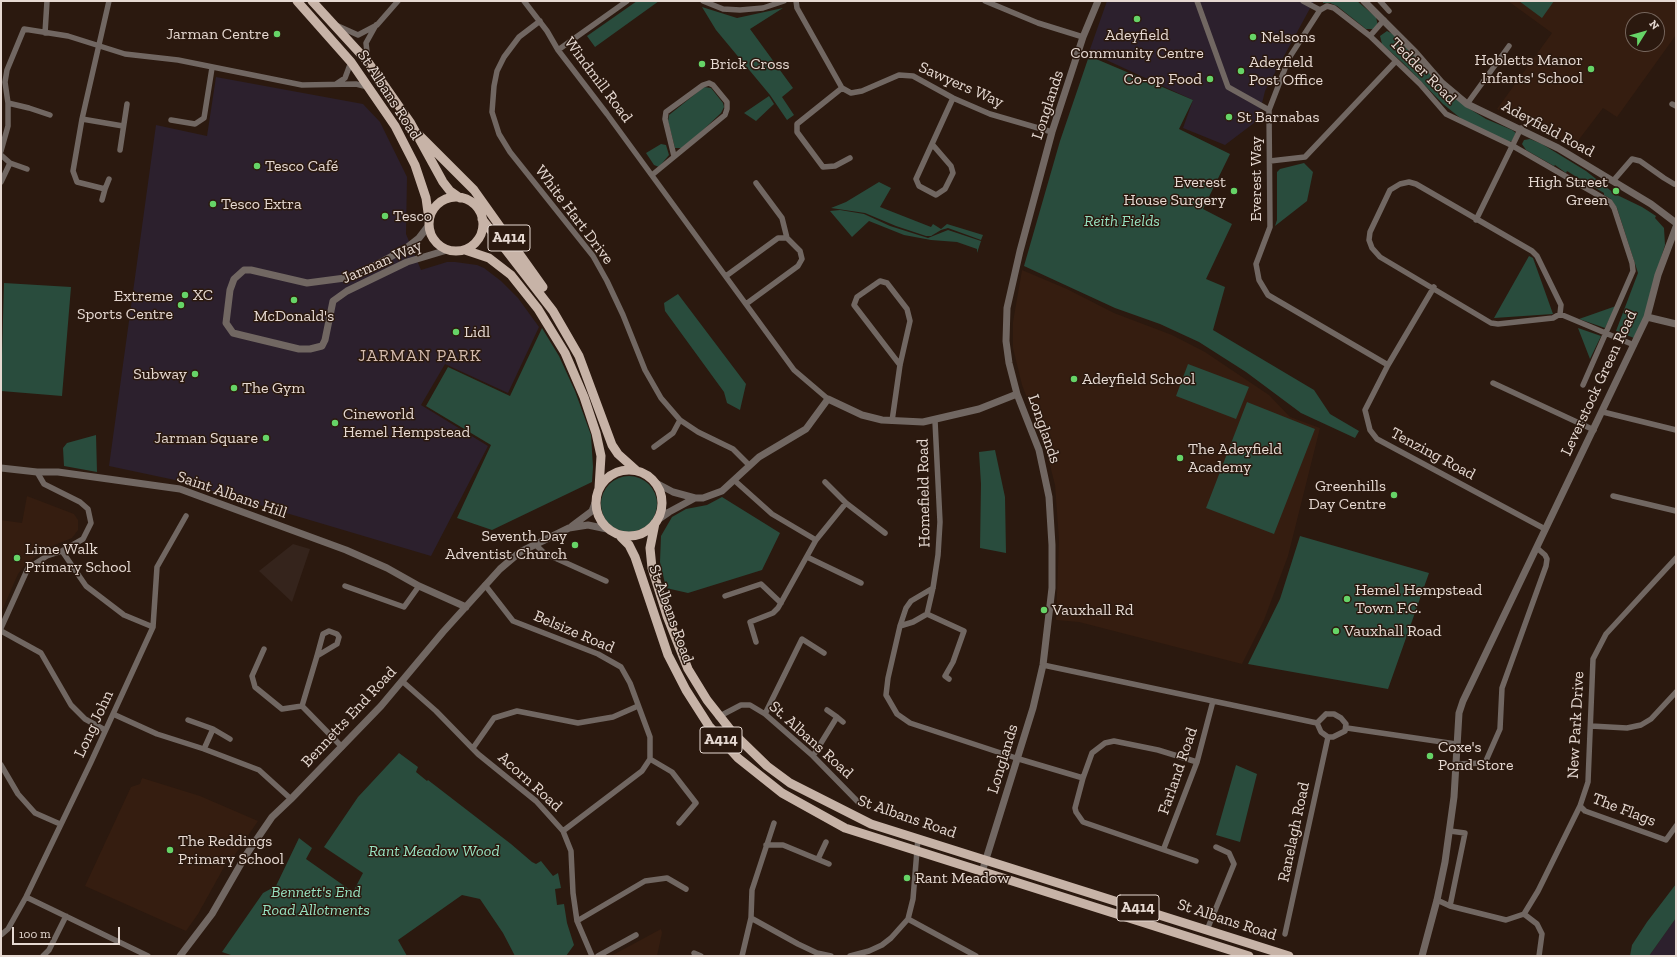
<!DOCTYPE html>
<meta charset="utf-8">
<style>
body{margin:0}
#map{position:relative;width:1677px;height:957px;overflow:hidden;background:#2b190f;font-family:"Zilla Slab",serif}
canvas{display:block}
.frame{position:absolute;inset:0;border:2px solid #e6d9d2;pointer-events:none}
.north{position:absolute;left:1625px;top:12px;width:40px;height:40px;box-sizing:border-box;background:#2b190f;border:1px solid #76665d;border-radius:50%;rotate:53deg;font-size:11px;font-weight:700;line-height:16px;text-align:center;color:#e6d9d2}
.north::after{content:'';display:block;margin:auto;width:14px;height:18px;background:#66d467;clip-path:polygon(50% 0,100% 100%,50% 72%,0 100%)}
.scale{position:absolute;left:12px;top:927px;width:108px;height:18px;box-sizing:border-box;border:2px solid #e6d9d2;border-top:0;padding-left:5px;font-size:12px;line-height:14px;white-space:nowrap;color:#e6d9d2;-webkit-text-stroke:3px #2b190f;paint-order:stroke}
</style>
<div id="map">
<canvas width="1677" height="957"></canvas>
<div class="frame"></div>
<div class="north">N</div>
<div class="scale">100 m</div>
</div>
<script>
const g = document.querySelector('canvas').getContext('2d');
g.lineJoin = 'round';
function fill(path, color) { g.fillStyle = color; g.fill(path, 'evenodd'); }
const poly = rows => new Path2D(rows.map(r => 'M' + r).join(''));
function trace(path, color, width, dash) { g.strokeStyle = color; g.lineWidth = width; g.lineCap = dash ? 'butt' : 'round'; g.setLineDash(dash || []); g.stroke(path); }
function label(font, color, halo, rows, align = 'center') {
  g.font = font + ' "Zilla Slab",serif'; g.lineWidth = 3; g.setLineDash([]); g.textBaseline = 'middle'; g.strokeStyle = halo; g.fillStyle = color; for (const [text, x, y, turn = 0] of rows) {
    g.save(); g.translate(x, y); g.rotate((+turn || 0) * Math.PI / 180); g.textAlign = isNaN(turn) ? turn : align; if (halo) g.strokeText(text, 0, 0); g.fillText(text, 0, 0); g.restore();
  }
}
fill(poly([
 [1107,1,1314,1,1265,91,1258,120,1225,145,1183,128,1193,100,1089,52],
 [216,77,363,104,380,122,407,177,406,234,421,270,447,262,455,262,477,265,484,268,501,281,518,298,539,327,508,393,445,364,421,405,488,446,431,556,175,480,109,466,156,125,207,136],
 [1676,918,1676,956,1649,956]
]), '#2c202d');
fill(poly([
 [1508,1,1676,1,1676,35,1617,117,1603,108,1574,146,1497,109,1552,33],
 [1633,20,1657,20,1657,44,1633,44],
 [1022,270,1067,289,1114,313,1172,335,1205,352,1269,395,1290,417,1320,428,1288,556,1264,620,1242,664,1079,622,1056,620,1059,540,1055,485,1044,442,1022,385,1013,348,1013,322],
 [27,496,74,514,78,520,78,530,72,538,47,548,25,565,18,574,1,613,1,520,22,523],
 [142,778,200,796,258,821,230,862,228,860,198,914,186,931,85,886,131,787,140,784],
 [661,929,662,933,657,956,611,956]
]), '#351d10');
fill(poly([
 [293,544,310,549,292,602,259,571]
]), '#35241c');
fill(poly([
 [637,1,659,1,595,47,587,36],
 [1323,1,1357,1,1376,17,1378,26,1373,29,1366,29,1337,6,1330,3,1323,3],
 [1519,1,1554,1,1542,18],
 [702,7,737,18,783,8,750,29,793,88,782,97,794,115,787,120,770,95,716,30],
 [1387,31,1393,34,1468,108,1486,119,1512,130,1516,133,1512,141,1509,142,1464,121,1443,104,1403,63,1382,44,1380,36],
 [1089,56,1193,100,1179,129,1230,154,1203,209,1232,224,1206,279,1225,287,1213,330,1314,390,1330,414,1359,431,1355,438,1301,413,1246,372,1199,342,1160,324,1115,308,1024,266,1060,141],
 [704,87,711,88,723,103,724,107,721,113,684,148,675,148,668,121,669,115],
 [769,96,774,104,756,121,744,113],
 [1530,139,1542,144,1586,171,1615,194,1642,207,1656,216,1655,218,1664,228,1665,245,1651,290,1644,318,1634,338,1616,331,1638,273,1617,208,1611,199,1604,195,1604,193,1585,182,1583,183,1583,181,1567,171,1566,173,1555,165,1554,166,1526,150,1522,144,1524,140],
 [661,144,666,145,669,155,659,167,654,165,646,153],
 [1304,163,1313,172,1307,201,1275,226,1277,220,1277,172,1280,169],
 [879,182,891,188,880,207,931,227,933,224,941,229,947,224,983,235,981,240,948,228,941,230,931,236,926,236,896,226,865,213,831,208,846,202],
 [840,210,864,214,890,226,928,238,948,230,981,241,977,253,977,249,957,242,931,240,904,235,869,221,852,237,830,211],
 [1529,256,1533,258,1553,314,1494,318],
 [4,283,71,287,62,396,1,391],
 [678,294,746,384,740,410,727,403,724,392,665,311,664,303],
 [1616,306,1605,328,1579,319],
 [542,328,559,356,575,391,591,435,593,467,592,482,492,530,457,518,491,445,426,406,448,367,510,396],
 [1578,328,1601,336,1590,359],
 [1188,364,1249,387,1236,419,1176,396],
 [1247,402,1315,429,1274,534,1206,508],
 [96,435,97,472,64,466,63,448,67,443],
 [995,450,1005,497,1006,553,980,548,981,484,979,452],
 '601 504a28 28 0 1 1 56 0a28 28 0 1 1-56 0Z',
 [722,497,780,533,762,570,688,593,666,588,660,562,661,536,672,517,686,509,707,505],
 [1300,536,1429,573,1388,689,1248,664,1280,599],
 [399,753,418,767,416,772,427,781,428,780,511,844,532,862,536,864,541,861,553,876,558,873,561,888,555,889,557,905,564,904,567,923,574,945,566,956,515,956,503,933,480,899,462,895,398,940,407,956,234,956,222,952,263,893,276,886,299,838,312,848,306,859,353,892,363,873,324,847,358,797],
 [1236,765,1257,774,1240,842,1216,835],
 [1676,884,1676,918,1649,956,1630,956,1632,945,1647,922]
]), '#294c3d');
trace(poly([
 [109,1,82,119,73,171,77,182,105,189,109,179],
 [524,1,547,31,558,50,607,114,794,370,828,399],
 [703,1,723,9,740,10,763,8,784,1],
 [796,1,797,8,842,88,851,93,862,91,899,75,913,76,953,98,990,114,1052,132],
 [985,1,1038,23,1083,37],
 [1197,1,1228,87,1269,110],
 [1303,1,1320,10],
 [1380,1,1389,11],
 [540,21,519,37,504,57,497,71,494,86,492,112,499,134,510,152,593,256,607,281,623,315,645,370,661,398,680,420,698,432,733,449,749,465],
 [338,26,358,35,377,25,398,1],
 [45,33,47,1],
 [1370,36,1384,20],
 [558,50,627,1],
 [368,61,366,43,376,25],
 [336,84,345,78,351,62],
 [842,88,797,124,797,132,823,167,835,166,850,158],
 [8,103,29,108,50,115],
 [1467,104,1509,46],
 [1672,104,1676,106],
 [82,119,123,126],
 [171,120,195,124,204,118,212,68],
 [932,144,951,166,953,173,945,189,936,195,919,186,916,179,953,98],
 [120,150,127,104],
 [1,151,8,126,8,103,5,82,7,70,24,29,68,36,125,54,178,60,302,85,356,84,368,87],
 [1,155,10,163,27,169],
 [1270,161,1305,157,1396,61],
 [652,175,725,115,727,109,727,102,713,85,709,83,703,85,666,112,665,119,674,156],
 [1613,181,1632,159,1640,161,1664,178,1674,184],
 [1,182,10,163],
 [1409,182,1416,184,1532,251,1537,256,1561,305,1560,314,1553,318,1498,324,1491,323,1380,257,1372,248,1369,240,1370,232,1390,190,1400,184,1409,182],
 [756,183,782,218,787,238],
 [102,200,105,189],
 [1476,220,1521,128],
 [726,276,778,238,787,238,800,251,802,259,798,266,746,304],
 [1434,287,1388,365,1365,410,1370,430,1377,439,1545,529],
 [1560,314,1634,345],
 [1388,365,1268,295,1259,280,1256,264,1270,227,1269,110,1289,58,1320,10,1327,6,1334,8,1370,36,1420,84,1446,114,1513,146,1610,202,1614,208,1632,263,1633,271,1583,385],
 [1493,383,1594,430],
 [1603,412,1676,430],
 [892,421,900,365,910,321,907,309,887,283,880,281,857,297,854,305,900,365],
 [654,447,673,433,680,420],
 [734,480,772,514,816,540],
 [825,482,846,503,885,533],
 [1613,496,1676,511],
 [535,544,544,553,606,581],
 [62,551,86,586,124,615,153,627],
 [807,557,861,583],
 [485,585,513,621,598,654,621,667,630,683,650,737,650,759,672,772,696,803,679,823],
 [345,586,404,607,419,586],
 [933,588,911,601,906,608,900,626,888,678,886,695,897,714,910,723,1019,759,1083,778,1092,753,1105,743,1114,741,1158,750,1197,762],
 [725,596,761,584,781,603],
 [927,614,964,631,953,662,945,676,949,679],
 [900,626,913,622,927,614,933,588,938,555,940,522,935,421],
 [1,628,28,568,47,556,62,551,83,539,91,523,88,509,80,502,44,484,37,472],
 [1,631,41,653,71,705,85,719,105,730],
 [756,642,750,622,773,613,778,608,816,540,846,503],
 [264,649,252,676,255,687,282,709,302,706],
 [317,656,337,644,339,637,337,634,329,631,323,634,317,656,302,706,342,747],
 [1043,665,1317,723],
 [402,681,436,711,478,754,536,801,563,831,571,851,573,893,577,921,592,956],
 [827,710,837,717],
 [113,714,157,734,204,749,259,770,291,799],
 [765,714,802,639,824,653],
 [1326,714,1334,714,1341,718,1346,724,1345,731,1333,737,1328,737,1321,732,1317,723,1326,714],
 [718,717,741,705,750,705,765,714,813,756,860,804],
 [188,720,213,729,230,739],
 [1591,726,1627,728,1641,725,1651,719,1676,692],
 [1347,728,1456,744],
 [473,748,494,718,517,711,578,723,613,717,638,706],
 [204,749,213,729],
 [813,756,837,717,843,722],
 [1456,764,1485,763,1500,729,1502,688,1546,566,1547,559,1545,555,1537,548],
 [1,765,18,794,35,813,60,824],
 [1083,778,1075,808,1076,812,1083,822,1196,861],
 [1580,806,1585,811,1666,840,1676,826],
 [563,831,642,771,650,759],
 [1450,831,1465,833,1450,906],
 [766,845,783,845,829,864],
 [1164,848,1197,762,1213,701],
 [818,859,826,842],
 [26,897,148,956],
 [1437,900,1450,906,1506,920,1524,914,1538,891,1580,806,1588,782,1593,659,1606,634,1676,558],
 [1524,914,1537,924,1542,934,1539,956],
 [751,918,798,944,817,953,831,956],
 [908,919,976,956],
 [577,921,645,881,667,878,686,889],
 [1207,930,1234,864,1229,853,1216,847],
 [1285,934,1328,737],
 [1,935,8,929,26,897,91,762,153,627,157,567,186,516],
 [694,953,701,956],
 [43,956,49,950,66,916],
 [598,956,636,935],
 [742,956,751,918,752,890,774,823],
 [850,956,869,951,882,945,891,938,908,919,913,899,918,838]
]), '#716762', 5.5);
trace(poly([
 [1364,1,1415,52,1442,83,1467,104,1558,148,1651,204,1676,223],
 [429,225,419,238,405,249,372,267,345,278,307,283,251,270,244,270,234,279,230,290,226,323,233,333,241,335,299,349,310,349,322,346,325,340,333,301,347,291,407,262,447,250],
 [1647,317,1676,324],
 [1,468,37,472,58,472,180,489,346,550,387,568,419,586,466,607],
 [656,483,673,492,695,498],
 [656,521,669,512,695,498,703,498,722,491,759,457,806,429,828,399,862,415,882,420,923,422,979,409,1017,394],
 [572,526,592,511,595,503],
 [982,872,1033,708,1043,665,1052,588,1052,545,1049,497,1039,450,1017,394,1009,363,1006,341,1007,308,1020,251,1052,132,1083,37,1098,1],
 [180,956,212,914,246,855,272,817,291,799,381,706,443,632,500,569,520,552,569,528,588,525,607,529],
 [1422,956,1437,900,1445,862,1454,797,1459,713,1463,701,1647,317,1658,275,1676,227]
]), '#716762', 7);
trace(poly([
 [297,1,351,62,395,126,415,165,426,198,429,220],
 [312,1,368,62,410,122,443,182,450,191,460,198],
 [419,135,474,190,543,287],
 '429 224a27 27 0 1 1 54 0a27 27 0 1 1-54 0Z',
 [482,219,553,311,579,356,612,445,618,454,637,471],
 [465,250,489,258,511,275,538,309,565,353,584,397,596,433,601,456,599,488],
 '596 503a33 33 0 1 1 66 0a33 33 0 1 1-66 0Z',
 [655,523,650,548,652,568,667,616,688,669,707,700,733,733,767,766,790,783,871,824,1289,956],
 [621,537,629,545,635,557,668,655,686,690,709,726,738,758,782,793,845,828,1249,956]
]), '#c7b3a7', 9);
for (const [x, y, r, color] of [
 [1137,19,4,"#66d467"],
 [277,34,4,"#66d467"],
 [1253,37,4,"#66d467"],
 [702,64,4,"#66d467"],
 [1591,69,4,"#66d467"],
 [1241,71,4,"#66d467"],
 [1210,79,4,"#66d467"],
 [1229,117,4,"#66d467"],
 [257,166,4,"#66d467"],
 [1234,191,4,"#66d467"],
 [1616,191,4,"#66d467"],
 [213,204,4,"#66d467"],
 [385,216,4,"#66d467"],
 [185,295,4,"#66d467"],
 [294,300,4,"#66d467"],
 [181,305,4,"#66d467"],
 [456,332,4,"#66d467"],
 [195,374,4,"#66d467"],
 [1074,379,4,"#66d467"],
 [234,388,4,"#66d467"],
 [335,423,4,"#66d467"],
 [266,438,4,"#66d467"],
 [1180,458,4,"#66d467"],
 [1394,495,4,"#66d467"],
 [575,545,4,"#66d467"],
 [17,558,4,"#66d467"],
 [1347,599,4,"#66d467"],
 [1044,610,4,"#66d467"],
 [1336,631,4,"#66d467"],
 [1430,756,4,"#66d467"],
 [170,850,4,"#66d467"],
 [907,878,4,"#66d467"]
]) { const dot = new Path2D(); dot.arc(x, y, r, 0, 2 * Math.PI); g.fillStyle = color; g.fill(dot); trace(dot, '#2b190f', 1.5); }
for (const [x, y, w] of [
 [509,238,42],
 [721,740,42],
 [1138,908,42]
]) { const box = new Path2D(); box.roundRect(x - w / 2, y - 13, w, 26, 3); g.fillStyle = '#2b190f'; g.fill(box); trace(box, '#e6d9d2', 1); }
label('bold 15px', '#e6d9d2', null, [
 ["A414",509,238],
 ["A414",721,740],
 ["A414",1138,908]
]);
label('16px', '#e6d9d2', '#2b190f', [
 ["Jarman Centre",269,34,"right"],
 ["Adeyfield",1137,35,"center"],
 ["Community Centre",1137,53,"center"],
 ["Nelsons",1261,37],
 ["Hobletts Manor",1583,60,"right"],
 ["Infants' School",1583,78,"right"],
 ["Adeyfield",1249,62],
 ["Post Office",1249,80],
 ["Brick Cross",710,64],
 ["Co-op Food",1202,79,"right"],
 ["St Barnabas",1237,117],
 ["Tesco Café",265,166],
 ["Everest",1226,182,"right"],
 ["House Surgery",1226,200,"right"],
 ["High Street",1608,182,"right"],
 ["Green",1608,200,"right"],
 ["Tesco Extra",221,204],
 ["Tesco",393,216],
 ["XC",193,295],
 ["Extreme",173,296,"right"],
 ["Sports Centre",173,314,"right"],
 ["McDonald's",294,316,"center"],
 ["Lidl",464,332],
 ["Subway",187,374,"right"],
 ["Adeyfield School",1082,379],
 ["The Gym",242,388],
 ["Cineworld",343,414],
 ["Hemel Hempstead",343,432],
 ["Jarman Square",258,438,"right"],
 ["The Adeyfield",1188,449],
 ["Academy",1188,467],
 ["Greenhills",1386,486,"right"],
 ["Day Centre",1386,504,"right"],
 ["Seventh Day",567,536,"right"],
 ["Adventist Church",567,554,"right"],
 ["Lime Walk",25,549],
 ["Primary School",25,567],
 ["Hemel Hempstead",1355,590],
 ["Town F.C.",1355,608],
 ["Vauxhall Rd",1052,610],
 ["Vauxhall Road",1344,631],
 ["Coxe's",1438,747],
 ["Pond Store",1438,765],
 ["The Reddings",178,841],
 ["Primary School",178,859],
 ["Rant Meadow",915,878]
], 'left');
label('16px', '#e6d9d2', '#2b190f', [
 ["Tedder Road",1423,71,45],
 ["Windmill Road",598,80,53],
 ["Sawyers Way",961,85,24],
 ["St Albans Road",389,95,57],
 ["Longlands",1048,105,-72],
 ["Adeyfield Road",1548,129,28],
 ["Everest Way",1256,179,-90],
 ["White Hart Drive",574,215,53],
 ["Jarman Way",382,262,-24],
 ["Leverstock Green Road",1599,383,-65],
 ["Longlands",1044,429,71],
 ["Tenzing Road",1433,454,28],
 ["Homefield Road",924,493,-91],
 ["Saint Albans Hill",232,495,19],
 ["St Albans Road",671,614,70],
 ["Belsize Road",574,632,23],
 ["Bennetts End Road",349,717,-47],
 ["Long John",94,724,-65],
 ["New Park Drive",1576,725,-87],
 ["St. Albans Road",811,740,42],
 ["Longlands",1003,759,-73],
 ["Farland Road",1178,771,-71],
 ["Acorn Road",530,782,42],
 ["The Flags",1624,810,21],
 ["St Albans Road",907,817,19],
 ["Ranelagh Road",1294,832,-78],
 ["St Albans Road",1227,920,18]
]);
label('italic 16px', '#97e2c1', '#2b190f', [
 ["Reith Fields",1122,221],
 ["Rant Meadow Wood",434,851],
 ["Bennett's End",316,892],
 ["Road Allotments",316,910]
]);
g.letterSpacing = '1px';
label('17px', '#d4bbae', '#2b190f', [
 ["JARMAN PARK",420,356]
]);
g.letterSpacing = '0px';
</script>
